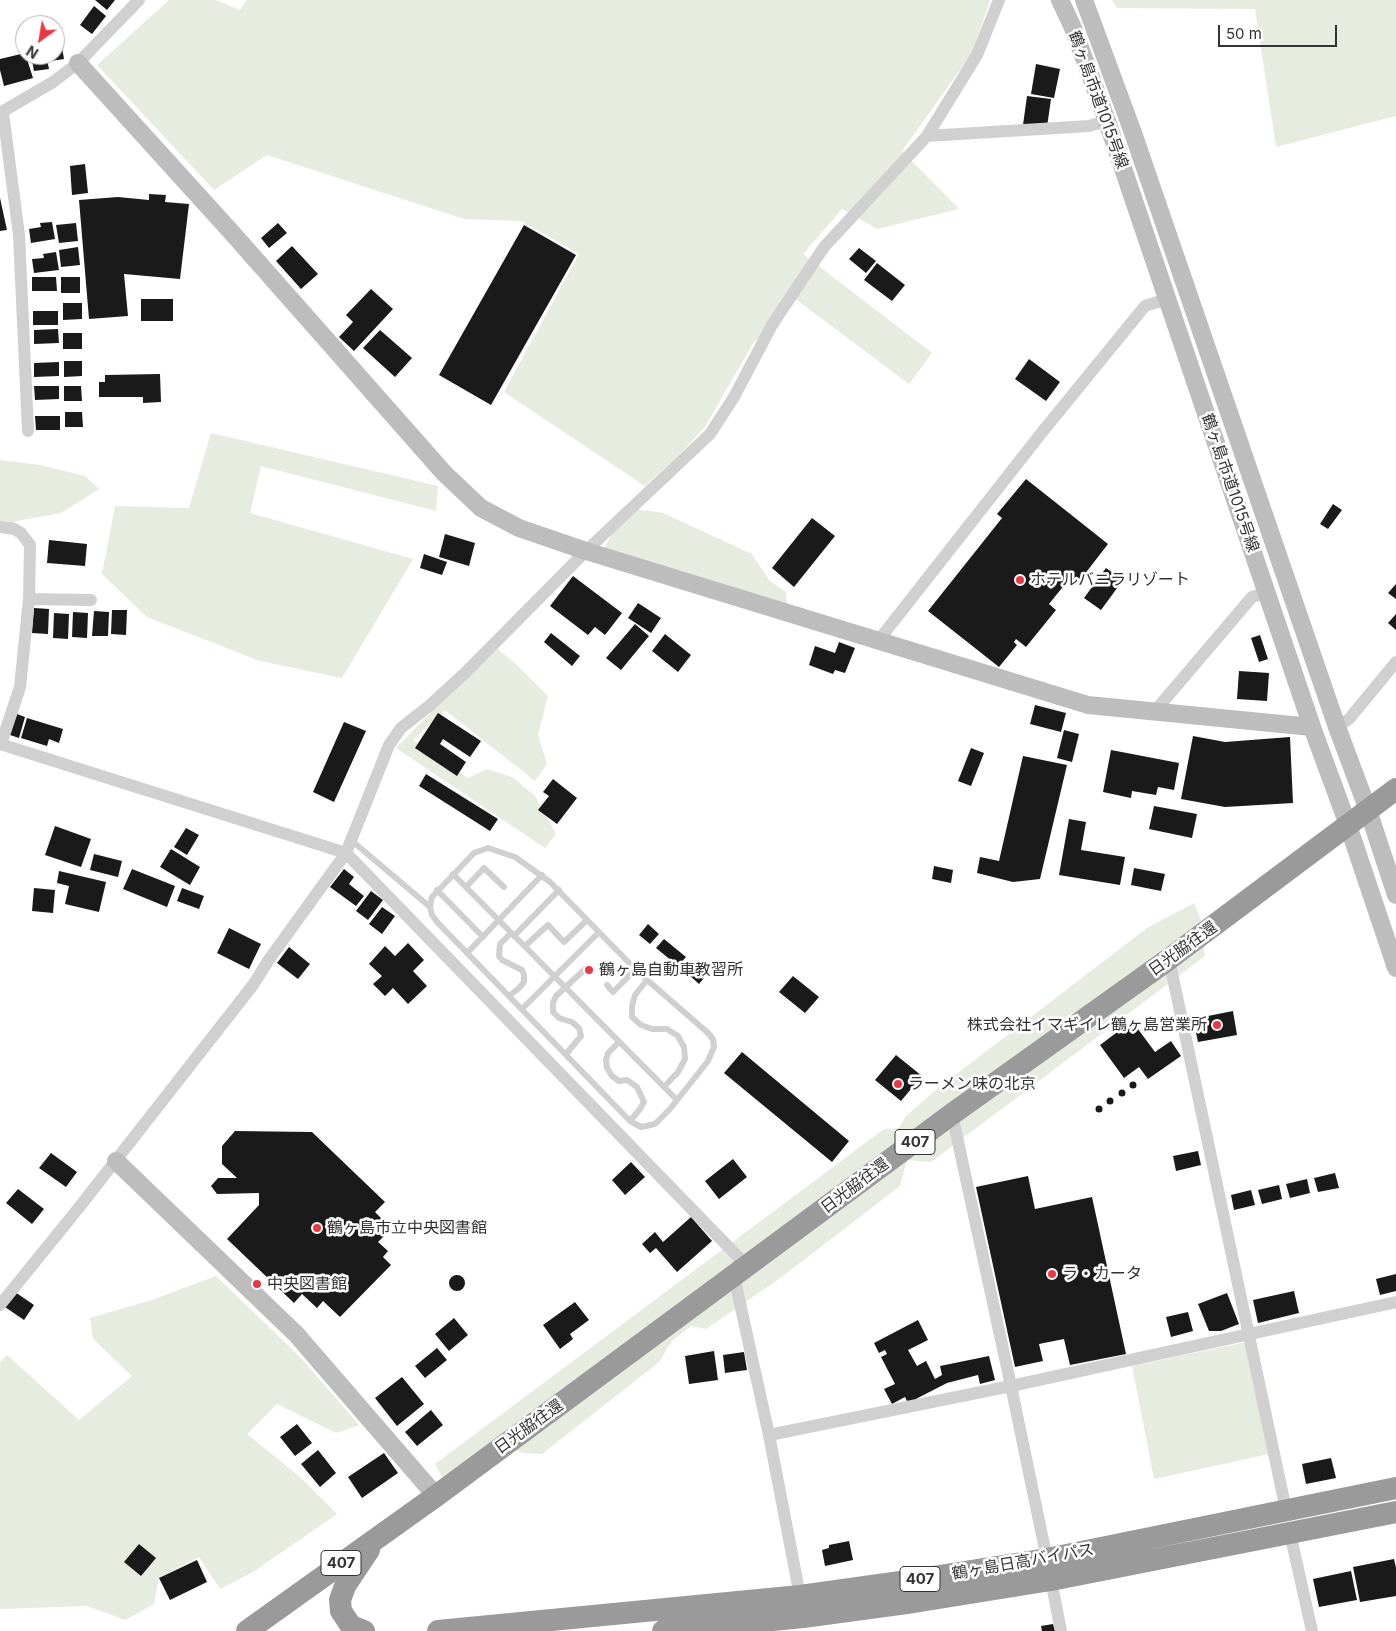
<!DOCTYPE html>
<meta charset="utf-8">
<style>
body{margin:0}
#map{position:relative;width:1396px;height:1631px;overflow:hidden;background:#fff;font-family:Inter,sans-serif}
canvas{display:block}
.north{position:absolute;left:15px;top:15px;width:50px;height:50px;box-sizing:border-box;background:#fff;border:1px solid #adadad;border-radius:50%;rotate:212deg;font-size:14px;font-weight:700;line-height:20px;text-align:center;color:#333}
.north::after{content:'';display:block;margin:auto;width:18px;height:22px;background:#e63946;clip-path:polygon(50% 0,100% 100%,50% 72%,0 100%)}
.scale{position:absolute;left:1218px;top:25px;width:119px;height:22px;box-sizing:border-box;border:2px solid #333;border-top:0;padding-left:6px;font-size:15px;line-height:18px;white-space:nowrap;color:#333;-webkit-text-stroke:4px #fff;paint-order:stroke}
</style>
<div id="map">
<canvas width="1396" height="1631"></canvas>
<div class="north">N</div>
<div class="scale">50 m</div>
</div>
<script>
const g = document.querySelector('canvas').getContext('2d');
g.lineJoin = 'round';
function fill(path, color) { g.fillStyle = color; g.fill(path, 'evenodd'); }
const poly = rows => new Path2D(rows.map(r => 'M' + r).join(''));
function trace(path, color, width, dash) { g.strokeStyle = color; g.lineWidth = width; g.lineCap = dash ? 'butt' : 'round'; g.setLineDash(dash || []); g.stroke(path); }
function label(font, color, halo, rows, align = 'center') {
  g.font = font + ' Inter,"Noto Sans JP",sans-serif'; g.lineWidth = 5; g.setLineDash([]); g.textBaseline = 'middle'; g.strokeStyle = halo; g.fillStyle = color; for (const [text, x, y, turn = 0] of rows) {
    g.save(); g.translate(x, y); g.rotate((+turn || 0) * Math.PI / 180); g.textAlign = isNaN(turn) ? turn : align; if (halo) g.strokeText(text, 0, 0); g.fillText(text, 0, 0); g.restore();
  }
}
fill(poly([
 [169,0,216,0,240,10,247,0,990,0,972,53,902,151,959,209,877,229,842,209,803,254,932,353,909,384,794,298,752,345,705,427,678,456,645,486,504,392,579,254,521,221,464,219,267,155,214,190,97,65],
 [1112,0,1396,0,1396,116,1276,147,1255,9,1117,8],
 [211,433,438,486,436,511,261,466,250,513,413,559,342,678,260,661,147,617,102,574,115,506,189,508],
 [0,460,40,465,85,476,99,489,61,513,17,521,0,528],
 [635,509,663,513,752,554,769,580,786,592,787,605,604,548,618,525],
 [495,647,517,665,548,696,538,735,547,764,535,781,445,710,413,740,468,778,487,769,512,777,535,796,556,834,545,848,396,748],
 [1194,903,1201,920,1205,956,931,1162,907,1160,900,1186,779,1279,706,1329,691,1326,672,1341,659,1362,542,1454,523,1453,499,1442,444,1481,435,1464,884,1129,899,1128,906,1116,937,1089,1147,928],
 [216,1276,301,1358,359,1425,336,1433,277,1404,247,1434,300,1477,337,1514,253,1572,220,1589,199,1557,159,1578,154,1604,125,1620,87,1606,0,1609,0,1362,7,1355,79,1420,132,1376,93,1339,90,1318,152,1300],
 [1246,1342,1269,1454,1154,1479,1132,1366]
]), '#e6ecdf');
fill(poly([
 [95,0,115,0,107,10],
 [94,6,106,16,92,34,80,25],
 [55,36,60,36,64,59,51,61,50,55,55,55],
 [25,53,33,78,4,86,0,70,0,59],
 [31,55,46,55,49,69,34,71],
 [1036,64,1060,69,1054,98,1031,94],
 [1027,96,1051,99,1047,127,1023,125],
 [85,164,88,193,72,195,70,166],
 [149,194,166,195,165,202,189,204,180,279,124,274,128,316,89,319,79,200,118,197,149,200],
 [0,198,7,230,0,231],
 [52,222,55,239,31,243,29,229,41,227,40,223],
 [76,223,78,241,59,243,56,225],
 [278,223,287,233,269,248,261,238],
 [524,225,576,255,491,405,439,375],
 [292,246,318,274,301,289,276,261],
 [78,247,80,265,61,267,59,250],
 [859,248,876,261,866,273,849,259],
 [56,252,59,270,34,273,32,259,44,258,43,254],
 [877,263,905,285,892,301,864,280],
 [32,277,56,277,57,291,32,291],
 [61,277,80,277,80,293,61,293],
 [371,289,393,309,354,351,339,337,353,322,346,315],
 [141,299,173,299,173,321,141,321],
 [63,303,82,303,82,319,63,320],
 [33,311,58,311,58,325,33,325],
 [58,329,59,343,34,344,34,330],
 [380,330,412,358,395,377,363,348],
 [63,333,82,333,82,349,63,349],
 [1029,359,1060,382,1046,401,1015,379],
 [64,361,82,361,82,376,64,377],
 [59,362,59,376,34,377,34,363],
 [160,374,161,402,143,403,143,397,99,397,99,382,105,382,105,375],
 [34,386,59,386,59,399,35,400],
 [64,386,81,386,82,401,64,401],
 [65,412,82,412,83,427,65,427],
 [35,416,60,416,60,430,36,430],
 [1026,479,1108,544,1077,584,1070,578,1049,604,1056,610,1026,647,1016,639,1014,642,1017,645,999,667,928,611,1002,518,997,514],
 [1333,504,1342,510,1328,529,1320,524],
 [812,518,835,536,794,587,772,568],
 [445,534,475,543,469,566,439,557],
 [49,540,87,544,85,566,47,563],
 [424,554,447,562,442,575,420,568],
 [1106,568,1123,580,1101,610,1084,598],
 [573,576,622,613,605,635,595,627,588,635,550,606],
 [1396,584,1396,599,1388,593],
 [638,603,661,618,651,633,628,618],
 [34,608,49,609,48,634,32,633],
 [112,610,127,610,126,635,111,634],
 [94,611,109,612,108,636,92,636],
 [73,612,88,613,87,638,72,637],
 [54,613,69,614,68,639,53,638],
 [1396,614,1396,630,1388,623],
 [635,624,649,636,621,670,606,658],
 [551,633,580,656,572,666,544,642],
 [665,634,691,655,678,672,652,651],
 [1260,635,1268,659,1259,662,1251,638],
 [839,642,855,648,845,673,835,670,833,674,809,665,815,646,835,653],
 [1239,671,1269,673,1267,701,1237,699],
 [1035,705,1066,713,1061,732,1030,724],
 [438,713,481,741,470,757,443,739,440,744,466,762,457,776,415,748],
 [17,714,25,717,19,738,10,735],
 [27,718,63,729,59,743,49,739,47,746,21,738],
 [344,722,366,731,334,802,313,792],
 [1064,730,1079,734,1072,762,1057,758],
 [1193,736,1225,742,1290,737,1293,803,1225,807,1181,799],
 [971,748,984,753,971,786,958,781],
 [1111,750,1179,763,1174,790,1158,787,1156,795,1132,791,1131,798,1103,792],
 [1023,756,1067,765,1040,879,1013,882,977,873,980,857,999,861],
 [426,774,498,819,490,831,419,786],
 [553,779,577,798,557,824,538,810,549,796,543,792],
 [1154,806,1197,814,1192,838,1149,829],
 [1069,819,1086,822,1081,850,1125,857,1120,885,1059,875],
 [55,826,91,839,81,867,45,855],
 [186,828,199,835,187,855,174,847],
 [171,849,200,867,190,885,160,867],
 [94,854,122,861,118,877,90,870],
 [934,866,953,870,951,883,932,879],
 [1134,868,1165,874,1161,891,1131,885],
 [132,869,175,886,167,907,123,889],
 [344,869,354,877,349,884,364,896,356,906,330,887],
 [59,871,106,882,99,912,65,904,69,886,57,883],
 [34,888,55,890,53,913,32,911],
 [182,888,204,896,199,909,177,901],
 [371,891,383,900,368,920,356,911],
 [382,907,395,916,382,934,369,924],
 [648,924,659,934,650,944,639,935],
 [229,928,261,944,249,969,217,953],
 [664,939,686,957,678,966,656,948],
 [408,943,424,960,413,971,427,986,408,1004,393,988,385,996,373,984,382,976,369,964,385,946,395,956],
 [289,947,310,964,298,979,277,963],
 [697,963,708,973,699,984,688,974],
 [793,976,819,997,805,1013,779,992],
 [1233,1011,1237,1035,1198,1042,1193,1019],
 [1132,1021,1155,1052,1171,1041,1181,1056,1148,1079,1139,1067,1124,1078,1100,1045],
 [742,1052,849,1141,832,1162,724,1073],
 [896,1055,922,1076,901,1101,875,1080],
 '1129.5 1085a3.5 3.5 0 1 1 7 0a3.5 3.5 0 1 1-7 0Z',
 '1118.5 1093a3.5 3.5 0 1 1 7 0a3.5 3.5 0 1 1-7 0Z',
 '1106.5 1101a3.5 3.5 0 1 1 7 0a3.5 3.5 0 1 1-7 0Z',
 '1095.5 1109a3.5 3.5 0 1 1 7 0a3.5 3.5 0 1 1-7 0Z',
 [235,1131,312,1132,385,1202,375,1212,384,1221,377,1228,384,1236,378,1242,388,1251,383,1257,391,1265,340,1317,323,1301,317,1308,302,1294,294,1303,227,1239,259,1205,259,1193,217,1194,211,1186,218,1178,237,1178,222,1164,222,1146],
 [1198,1151,1201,1165,1176,1171,1173,1156],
 [51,1153,77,1172,66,1187,39,1168],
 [733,1159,747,1177,719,1199,705,1181],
 [631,1162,645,1177,625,1195,612,1180],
 [1335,1173,1339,1188,1318,1192,1314,1178],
 [1028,1176,1035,1209,1092,1197,1126,1354,1070,1365,1064,1339,1039,1344,1043,1361,1015,1367,976,1187],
 [1307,1179,1310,1193,1290,1198,1286,1184],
 [1279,1185,1282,1199,1262,1204,1258,1190],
 [18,1189,44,1209,32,1224,6,1203],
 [1251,1190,1255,1205,1234,1210,1231,1195],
 [691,1217,712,1241,677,1272,656,1248,650,1253,642,1244,655,1232,663,1242],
 [1396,1274,1396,1291,1380,1295,1376,1279],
 '449 1283a8 8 0 1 1 16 0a8 8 0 1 1-16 0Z',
 [1294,1291,1299,1313,1258,1323,1253,1300],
 [15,1292,34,1305,24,1320,5,1307],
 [1227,1293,1239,1324,1221,1331,1209,1331,1198,1304],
 [575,1302,589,1320,570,1334,573,1339,560,1349,543,1325],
 [1188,1312,1193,1331,1171,1337,1166,1317],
 [454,1318,468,1335,449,1351,435,1334],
 [918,1320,928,1340,908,1350,917,1366,926,1361,935,1379,942,1375,940,1366,989,1356,995,1380,980,1384,978,1375,947,1383,908,1403,905,1397,892,1404,884,1389,895,1384,881,1357,887,1354,885,1350,879,1353,874,1343],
 [437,1348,447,1360,425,1378,415,1366],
 [714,1351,718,1380,689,1384,685,1356],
 [744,1352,747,1370,725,1373,723,1355],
 [402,1377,424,1404,397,1426,375,1398],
 [431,1410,443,1425,417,1446,405,1432],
 [297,1424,312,1443,295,1456,280,1437],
 [318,1450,336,1473,320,1487,301,1464],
 [384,1453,398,1473,362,1498,348,1477],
 [1331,1458,1336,1478,1306,1484,1302,1464],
 [849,1541,853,1560,825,1566,822,1550,829,1548,829,1545],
 [139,1544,156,1558,141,1576,124,1562],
 [1394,1559,1396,1568,1396,1596,1360,1602,1353,1567],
 [197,1560,207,1582,170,1600,159,1578],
 [1351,1571,1357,1600,1319,1607,1313,1579],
 [1053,1624,1055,1631,1042,1631,1041,1626]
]), '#1a1a1a');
trace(poly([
 [351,840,430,907],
 [488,848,515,857,550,882,638,972,707,1032,713,1039,714,1047,708,1061,670,1109,655,1124,641,1127,630,1121,438,923,432,915,430,907,432,897,474,853,488,848],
 [453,874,677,1100],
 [466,887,484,868,504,887],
 [437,890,483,937],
 [514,936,559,890],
 [525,946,548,925,564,942,587,920],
 [467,953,542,875],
 [647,980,635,995,632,1006,632,1017,641,1025,652,1029,667,1029,678,1036,684,1047,685,1059,678,1072,664,1087],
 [607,985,613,992,636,969],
 [509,996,519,988,524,982,524,975,522,970,502,960,499,956,500,944,511,933],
 [522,1009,599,932],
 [619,1042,608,1053,606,1060,607,1068,612,1076,619,1081,627,1080,637,1087,644,1102,640,1109,630,1121],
 [566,1054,581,1036,579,1028,572,1022,559,1018,553,1012,553,1003,556,996,584,970]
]), '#d0d0d0', 6);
trace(poly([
 [0,113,53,82,78,63,139,0],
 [3,113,19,235,28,431],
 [927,136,1089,126,1107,121],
 [0,527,14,529,21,533,30,545,29,599,20,687,1,744],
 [29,599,91,600],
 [878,641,1043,431,1145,306,1167,299],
 [1155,711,1252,597,1268,592],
 [1337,727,1349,719,1396,662],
 [0,744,346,853,747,1266],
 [1169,959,1286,1510],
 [952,1114,1011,1386,1047,1559],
 [734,1276,769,1435,800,1596],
 [0,1305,77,1210,253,985,270,958,346,853,389,745,401,728,429,706,464,674,586,551,710,434,734,397,772,325,824,247,927,136,977,55,999,0],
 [769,1435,1011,1386,1396,1302],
 [1290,1533,1312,1631],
 [1051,1580,1061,1631]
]), '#d0d0d0', 12);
trace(poly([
 [1060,0,1073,28,1107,121,1312,727,1348,825,1396,968],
 [1084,0,1132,130,1337,727,1368,810,1396,895],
 [78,63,234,235,444,473,481,508,519,528,586,551,1088,705,1312,727],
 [116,1161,296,1334,436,1496]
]), '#bdbdbd', 18);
trace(poly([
 [247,1631,436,1496,952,1114,1169,959,1396,789],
 [364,1631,351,1626,341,1611,340,1600,345,1586,369,1550],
 [438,1631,800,1596,915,1580,1047,1559,1396,1488],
 [663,1631,803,1617,914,1602,1051,1580,1396,1512]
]), '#9a9a9a', 22);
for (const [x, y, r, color] of [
 [1020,580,5,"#e63946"],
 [589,970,5,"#e63946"],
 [1217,1025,5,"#e63946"],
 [898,1084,5,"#e63946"],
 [317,1228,5,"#e63946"],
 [1052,1274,5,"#e63946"],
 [257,1284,5,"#e63946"]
]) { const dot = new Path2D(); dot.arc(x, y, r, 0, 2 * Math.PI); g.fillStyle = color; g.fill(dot); trace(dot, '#fff', 2); }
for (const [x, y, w] of [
 [915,1142,40],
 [341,1563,40],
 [920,1579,40]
]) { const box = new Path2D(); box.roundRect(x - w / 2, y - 12.5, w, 25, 4); g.fillStyle = '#fff'; g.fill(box); trace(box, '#333', 1); }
label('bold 15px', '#333', null, [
 ["407",915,1142],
 ["407",341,1563],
 ["407",920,1579]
]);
label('16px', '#333', '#fff', [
 ["鶴ヶ島市道1015号線",1098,100,70],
 ["鶴ヶ島市道1015号線",1230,483,71],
 ["日光脇往還",1183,949,-36],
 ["日光脇往還",855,1186,-37],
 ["日光脇往還",529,1427,-36],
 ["鶴ヶ島日高バイパス",1023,1562,-10]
]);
label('16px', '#333', '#fff', [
 ["ホテルバニラリゾート",1030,580],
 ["鶴ヶ島自動車教習所",599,970],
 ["株式会社イマギイレ鶴ヶ島営業所",1207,1025,"right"],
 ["ラーメン味の北京",908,1084],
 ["鶴ヶ島市立中央図書館",327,1228],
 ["ラ・カータ",1062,1274],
 ["中央図書館",267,1284]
], 'left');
</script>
